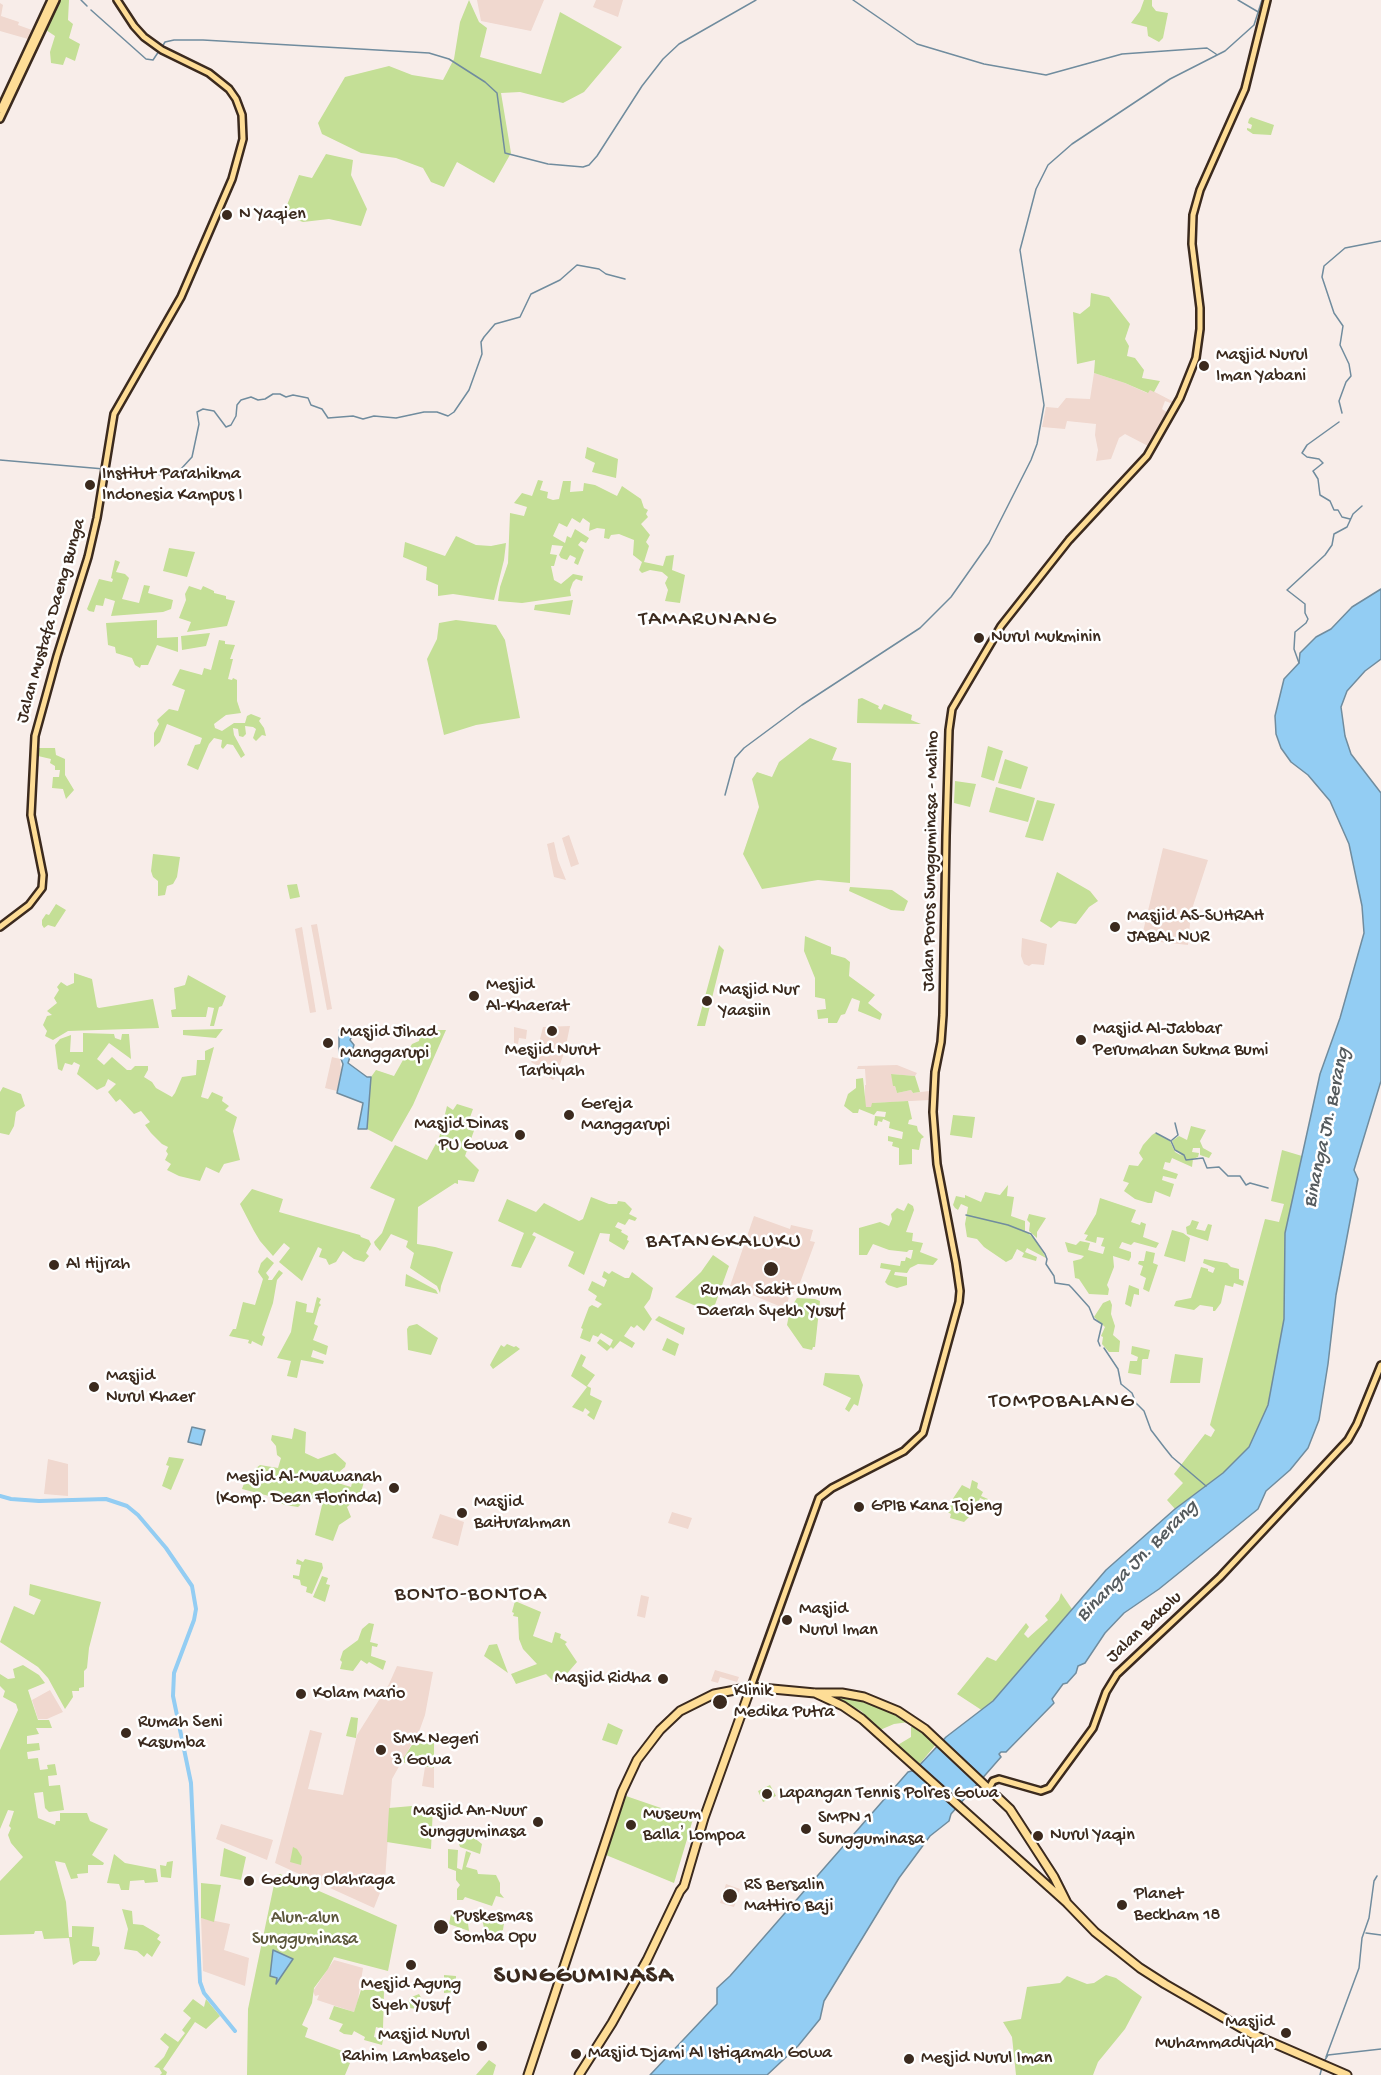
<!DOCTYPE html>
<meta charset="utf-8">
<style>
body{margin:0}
canvas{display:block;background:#f8ede9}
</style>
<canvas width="1381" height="2075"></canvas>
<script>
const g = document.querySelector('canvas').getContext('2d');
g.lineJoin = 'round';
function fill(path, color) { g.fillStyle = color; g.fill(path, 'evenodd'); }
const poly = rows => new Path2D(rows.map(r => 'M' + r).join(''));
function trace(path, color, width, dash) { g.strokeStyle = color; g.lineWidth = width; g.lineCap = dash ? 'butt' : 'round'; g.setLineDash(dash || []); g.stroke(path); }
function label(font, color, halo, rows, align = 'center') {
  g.font = font + ' "Gochi Hand",sans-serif'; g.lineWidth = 5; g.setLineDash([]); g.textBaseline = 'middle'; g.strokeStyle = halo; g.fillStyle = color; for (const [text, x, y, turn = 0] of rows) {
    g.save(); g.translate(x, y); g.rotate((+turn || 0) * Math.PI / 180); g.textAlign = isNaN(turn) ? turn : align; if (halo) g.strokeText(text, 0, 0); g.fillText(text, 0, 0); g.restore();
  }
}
fill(poly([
 [477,0,544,0,531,31,481,21],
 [596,0,623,0,618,17,593,7],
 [0,3,3,5,1,16,19,22,18,25,32,30,28,39,0,31],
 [1094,373,1125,383,1147,393,1149,389,1174,402,1173,404,1165,401,1162,409,1168,413,1148,446,1125,434,1119,438,1111,459,1096,461,1098,450,1095,435,1096,424,1067,421,1065,429,1042,427,1046,407,1058,408,1066,398,1090,399],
 [569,835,579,864,571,867,562,838],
 [554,842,558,860,566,880,554,877,547,844],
 [1163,848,1208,860,1191,912,1188,945,1141,940],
 [317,924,332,1009,327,1010,311,925],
 [302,927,316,1012,310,1013,295,929],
 [1022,938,1047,944,1044,965,1032,964,1029,966,1024,964,1021,956],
 [570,1026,565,1050,556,1076,553,1080,546,1075,547,1071,531,1062,538,1047,543,1027],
 [514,1027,527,1030,526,1039,519,1038,518,1044,514,1043],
 [332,1057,340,1059,341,1070,337,1091,325,1088],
 [897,1065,917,1073,915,1076,891,1074,897,1093,911,1090,913,1093,929,1091,930,1100,872,1103,872,1108,865,1107,865,1085,866,1085,865,1069,857,1069,858,1066],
 [754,1216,790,1229,791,1225,813,1230,810,1241,815,1242,797,1291,790,1294,786,1307,784,1308,730,1286],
 [48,1459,68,1464,68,1496,44,1494],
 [672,1512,692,1518,688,1529,668,1523],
 [440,1514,464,1522,458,1546,432,1538],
 [641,1595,649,1597,645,1618,637,1616],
 [397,1666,433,1672,425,1715,420,1729,392,1779,385,1880,374,1908,275,1863,310,1730,322,1733,308,1789,343,1795,357,1735,389,1684],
 [715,1670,739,1677,737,1682,720,1677,718,1683,711,1681],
 [50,1690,63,1712,47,1719,38,1719,32,1700],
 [425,1767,434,1768,434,1788,422,1786],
 [221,1824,273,1840,267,1860,216,1839],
 [726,1884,740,1889,734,1907,720,1903],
 [201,1918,230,1924,224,1950,249,1958,245,1986,203,1971],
 [334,1960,363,1968,358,2000,354,2012,317,2000,319,1995,315,1996,313,1991]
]), '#f0d8cf');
fill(poly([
 [59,0,69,0,68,20,73,24,69,38,80,44,75,61,66,57,63,65,51,63,50,52,55,36,46,30],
 [469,0,479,22,487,28,480,57,541,74,560,12,622,47,584,92,563,103,520,92,501,93,511,153,494,183,457,162,444,187,431,182,423,168,396,158,361,153,322,134,318,123,345,77,389,66,412,75,443,80,454,59,460,22],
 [1144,0,1152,0,1152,6,1156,11,1168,13,1163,38,1159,42,1148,36,1147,27,1131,23,1140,11],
 [1251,117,1274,125,1271,135,1253,134,1247,130,1247,128,1251,129,1252,125,1248,123,1249,119],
 [326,154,353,160,351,175,367,209,361,226,329,219,303,222,283,215,299,175,312,178],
 [1091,293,1109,297,1130,324,1125,339,1129,346,1127,356,1135,358,1144,370,1142,378,1160,381,1154,392,1150,390,1148,393,1125,383,1094,373,1095,360,1077,364,1073,312,1080,314,1090,306],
 [587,447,618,459,616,478,592,472,595,463,585,458],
 [538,480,543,481,540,490,548,492,547,498,553,500,559,499,563,481,571,481,570,492,583,491,584,483,595,485,617,496,622,486,641,499,644,508,648,510,646,514,648,517,641,524,650,535,646,542,649,546,644,562,663,566,666,556,674,555,672,570,685,575,680,603,665,601,668,590,665,583,668,577,662,572,650,570,642,573,639,570,642,562,633,555,634,540,619,534,611,535,609,539,604,538,605,529,597,528,589,531,590,523,583,518,580,523,572,518,567,527,559,523,553,536,565,543,567,536,571,538,575,529,589,538,586,543,581,541,578,545,584,550,578,565,574,563,576,558,570,555,567,560,561,558,559,555,563,546,552,545,550,554,557,555,554,566,551,566,554,580,561,584,573,574,583,576,582,581,576,579,573,582,570,590,571,596,522,603,498,601,500,587,508,563,510,513,524,516,527,507,514,503,522,493,532,496],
 [456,536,476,545,491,546,506,543,504,560,494,600,453,594,438,596,438,585,426,580,427,567,403,557,405,542,445,556],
 [169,548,195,552,187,577,163,571],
 [115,560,120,562,116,572,125,574,129,578,122,599,139,603,144,585,150,586,148,593,173,600,171,609,163,612,111,616,115,601,105,598,103,606,96,605,94,612,89,611,87,609,99,579,112,582,113,579,111,578],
 [189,586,201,590,203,586,214,591,214,593,226,596,226,599,235,601,227,626,187,632,191,622,179,618,186,600,185,594],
 [573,600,570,615,534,610,535,605],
 [157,620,157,638,178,637,178,652,157,645,148,665,141,665,140,668,135,665,132,658,116,653,115,647,108,645,106,623],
 [456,620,496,625,505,640,520,718,476,725,444,735,427,659,437,639,439,623],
 [210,633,206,646,182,650,181,636],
 [219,640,225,641,225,644,235,645,230,659,233,659,228,679,232,680,233,678,237,680,237,701,241,713,226,715,214,724,215,728,222,731,234,723,245,723,247,716,251,714,261,718,259,721,264,728,266,736,262,735,256,741,253,738,256,729,253,727,245,726,246,734,243,737,239,736,238,729,233,728,234,735,245,755,241,758,233,745,227,744,223,749,221,747,222,740,214,738,209,744,198,770,187,765,195,745,200,744,202,738,167,724,160,742,154,747,154,733,159,724,157,720,169,709,178,711,185,690,172,685,180,669,202,675,204,668,211,670],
 [862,698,879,706,878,708,881,710,884,704,912,715,911,720,921,724,857,723,858,699],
 [810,738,837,748,832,760,851,763,850,883,818,880,762,889,743,854,759,807,752,779,757,772,772,777,779,762],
 [988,746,1003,751,994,781,981,777],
 [39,748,55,748,56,755,65,759,65,775,74,790,66,799,63,789,52,788,53,777,59,777,60,770,55,770,55,766,50,763,51,759,38,756],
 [1005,759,1028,767,1021,789,998,783],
 [955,781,976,784,970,807,954,803],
 [996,787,1035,798,1028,822,989,812],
 [1037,800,1055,804,1043,841,1025,837],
 [153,854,180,857,177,877,173,884,167,886,165,895,158,896,158,881,153,877,151,871],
 [1057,872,1090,891,1098,901,1089,907,1076,924,1059,921,1051,928,1040,921],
 [297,884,300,897,290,899,287,885],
 [850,887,892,890,908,901,904,911,891,910,849,891],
 [56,904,66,910,55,927,48,925,44,928,42,925,42,920,46,914,49,915],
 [805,936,831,947,831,954,845,958,850,962,849,976,875,995,868,1003,882,1014,880,1020,858,1011,860,1001,852,998,845,1014,841,1015,837,1023,828,1023,828,1018,818,1019,817,1010,826,1009,825,999,815,997,815,978,804,951],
 [719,945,724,950,705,1026,697,1026],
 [74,973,92,979,97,1007,99,1008,153,999,159,1028,68,1031,53,1040,45,1036,47,1031,43,1025,47,1016,52,1015,47,1011,57,1003,54,998,59,990,57,987,61,982,67,986,74,983],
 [188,975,226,996,222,1006,219,1007,214,1026,210,1026,214,1008,208,1007,206,1017,172,1017,171,1010,176,1009,174,988,185,985],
 [223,1029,216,1038,183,1035,183,1030],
 [421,1030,446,1030,413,1105,392,1142,367,1129,371,1077,376,1070,394,1076,412,1044,419,1041],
 [83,1033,114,1034,115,1038,121,1040,122,1034,129,1034,131,1059,109,1043,97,1059,104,1065,112,1057,127,1070,131,1070,135,1066,148,1066,148,1070,144,1077,152,1082,156,1088,172,1097,175,1093,182,1077,196,1075,197,1060,205,1060,205,1051,214,1047,201,1097,208,1099,212,1092,223,1097,222,1101,229,1106,225,1110,237,1117,233,1131,240,1160,224,1164,219,1173,206,1167,200,1181,179,1176,167,1170,171,1164,165,1160,168,1154,166,1151,168,1147,162,1144,151,1133,145,1125,150,1122,141,1111,134,1114,120,1099,116,1102,108,1092,116,1084,108,1079,105,1086,97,1090,77,1074,80,1065,74,1062,72,1065,65,1063,62,1071,58,1069,55,1045,60,1039,71,1035,70,1052,83,1052],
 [891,1074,915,1076,920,1092,913,1093,911,1090,897,1093,895,1086,893,1086],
 [863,1078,866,1107,871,1107,872,1103,908,1101,912,1119,909,1120,908,1124,917,1126,918,1131,924,1137,921,1139,919,1150,912,1149,912,1164,899,1165,899,1148,892,1146,893,1142,888,1141,888,1136,902,1139,903,1132,889,1128,890,1122,883,1119,882,1122,878,1121,877,1126,874,1125,875,1116,885,1117,886,1112,877,1111,874,1115,859,1109,858,1113,853,1113,844,1106,848,1094,856,1088,856,1079],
 [3,1087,21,1094,25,1106,16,1112,14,1126,9,1135,0,1133,0,1092],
 [457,1104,473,1109,469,1120,476,1125,465,1156,479,1170,474,1182,458,1180,458,1184,455,1183,418,1207,417,1244,435,1247,453,1252,441,1286,440,1293,437,1286,410,1268,414,1253,406,1247,408,1241,391,1234,380,1251,375,1245,374,1242,382,1233,395,1199,370,1188,395,1145,427,1160,439,1138,447,1106,453,1110],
 [953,1115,975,1117,972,1138,950,1135],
 [1191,1126,1206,1130,1200,1141,1203,1148,1212,1153,1209,1158,1200,1155,1200,1148,1193,1148,1192,1152,1199,1153,1198,1157,1193,1159,1192,1167,1172,1158,1170,1163,1165,1162,1163,1169,1178,1174,1176,1179,1163,1176,1162,1180,1174,1184,1170,1197,1155,1191,1152,1203,1148,1203,1135,1199,1124,1191,1129,1183,1123,1181,1129,1165,1138,1166,1143,1159,1139,1153,1143,1145,1152,1135,1155,1133,1170,1141,1175,1152,1182,1156,1175,1149,1172,1141,1179,1136,1187,1140],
 [1282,1150,1302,1156,1285,1233,1284,1319,1268,1405,1249,1447,1223,1473,1175,1509,1167,1500,1183,1483,1174,1474,1205,1434,1211,1437,1215,1430,1210,1425,1265,1219,1279,1222,1284,1204,1271,1201],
 [1008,1185,1007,1196,1014,1197,1011,1216,1025,1221,1025,1231,1035,1239,1046,1258,1027,1248,1025,1252,1037,1257,1036,1261,1022,1257,1024,1253,1017,1249,1012,1259,1006,1262,984,1247,977,1239,967,1237,965,1224,968,1207,961,1204,958,1210,955,1208,953,1205,956,1196,965,1198,965,1195,981,1202,985,1192,1000,1195],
 [252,1189,283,1199,279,1212,360,1235,361,1237,369,1240,371,1244,366,1253,369,1256,364,1262,354,1259,343,1251,336,1262,329,1265,326,1259,319,1257,322,1249,318,1247,302,1281,279,1262,290,1248,284,1243,273,1256,260,1241,254,1231,240,1204],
 [591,1197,609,1204,617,1204,618,1201,625,1202,632,1209,629,1214,637,1218,635,1221,629,1219,625,1225,618,1222,615,1227,622,1230,621,1232,628,1236,627,1240,629,1241,624,1250,609,1241,610,1234,600,1233,584,1275,568,1266,574,1252,534,1232,532,1235,536,1237,521,1268,511,1266,524,1233,498,1221,507,1199,536,1212,544,1203,579,1221,583,1219],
 [1100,1198,1136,1210,1131,1222,1140,1225,1141,1222,1146,1224,1143,1237,1159,1243,1156,1248,1134,1242,1131,1245,1122,1242,1119,1248,1131,1252,1131,1257,1129,1261,1113,1256,1114,1267,1107,1285,1109,1289,1108,1295,1089,1294,1079,1279,1075,1278,1073,1261,1081,1259,1084,1256,1068,1252,1065,1242,1076,1245,1080,1241,1090,1243,1088,1250,1103,1254,1105,1247,1101,1246,1104,1238,1097,1237,1096,1243,1085,1240,1088,1235,1084,1234,1096,1214],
 [908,1203,913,1206,914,1210,906,1232,913,1233,912,1241,923,1243,920,1252,938,1259,933,1265,918,1264,910,1268,907,1273,895,1272,894,1275,907,1277,907,1285,897,1288,888,1285,885,1282,891,1270,880,1268,881,1263,900,1266,901,1261,905,1261,906,1257,911,1259,913,1250,909,1250,907,1252,889,1250,873,1244,867,1255,859,1255,859,1228,880,1222,889,1226,892,1219,891,1214,897,1208,904,1211],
 [1029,1214,1046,1218,1037,1232,1037,1238,1029,1231,1030,1223,1027,1220],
 [1192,1220,1199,1222,1196,1229,1205,1231,1208,1224,1212,1225,1208,1241,1187,1234,1186,1227,1190,1225],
 [1172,1230,1183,1233,1190,1238,1185,1262,1164,1256],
 [1146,1251,1155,1253,1153,1263,1158,1265,1149,1292,1143,1289,1146,1278,1140,1275,1143,1266,1138,1264,1139,1261,1144,1261],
 [713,1255,729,1266,712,1313,675,1297,701,1272],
 [267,1257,274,1263,266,1273,269,1277,268,1280,272,1280,279,1270,283,1273,277,1280,273,1303,262,1335,265,1337,262,1346,252,1341,251,1344,248,1343,249,1340,229,1336,233,1329,236,1329,243,1302,255,1305,263,1279,258,1272,261,1263],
 [1204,1259,1227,1263,1231,1267,1239,1269,1239,1279,1244,1281,1243,1286,1234,1283,1233,1287,1225,1285,1221,1303,1215,1311,1213,1311,1213,1307,1200,1305,1194,1310,1174,1306,1176,1301,1191,1298,1201,1267,1208,1269,1208,1271,1213,1273,1215,1268,1203,1263],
 [604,1271,609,1274,612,1271,625,1278,629,1278,632,1272,653,1288,650,1299,644,1307,652,1319,644,1331,637,1325,634,1328,631,1326,624,1336,635,1343,632,1348,620,1341,613,1349,611,1347,607,1351,597,1343,600,1339,610,1346,613,1340,601,1333,598,1337,593,1335,590,1342,580,1338,583,1329,581,1328,589,1307,592,1305,598,1308,602,1304,595,1300,597,1296,588,1290,592,1281,604,1287,607,1280,602,1277],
 [406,1274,436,1290,438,1294,405,1286],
 [1129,1285,1139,1289,1139,1295,1134,1294,1131,1307,1125,1304],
 [317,1297,321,1299,319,1303,321,1305,319,1307,314,1324,318,1326,313,1340,328,1346,326,1355,313,1350,311,1357,324,1361,323,1364,301,1360,297,1378,287,1376,291,1361,277,1358,291,1332,296,1301,307,1304,306,1312,313,1313],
 [797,1298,815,1299,820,1301,815,1347,813,1347,812,1350,803,1348,787,1325,790,1309],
 [1110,1300,1112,1305,1111,1314,1115,1326,1113,1335,1120,1341,1119,1352,1109,1352,1102,1344,1103,1337,1101,1336,1105,1327,1094,1317,1103,1303],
 [659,1316,685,1328,683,1335,655,1320],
 [417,1324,438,1338,431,1355,408,1350,407,1329,409,1326],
 [667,1338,679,1344,675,1356,662,1350],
 [507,1344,514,1347,516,1346,520,1349,493,1369,490,1365,492,1361,501,1345,504,1347],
 [1132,1346,1150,1350,1148,1359,1143,1359,1142,1360,1141,1375,1128,1373,1130,1361,1137,1361,1138,1357,1131,1354],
 [581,1354,586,1357,582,1366,595,1375,587,1386,591,1388,590,1395,602,1401,594,1420,587,1415,590,1412,585,1408,583,1412,572,1407,587,1387,571,1376],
 [1175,1354,1203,1358,1200,1383,1170,1383],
 [825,1373,859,1375,863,1385,858,1406,854,1404,849,1412,845,1409,851,1398,823,1385],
 [294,1428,306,1432,305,1453,318,1459,335,1453,346,1463,345,1467,339,1472,338,1483,351,1487,354,1475,365,1478,360,1496,347,1507,351,1517,339,1525,333,1541,315,1535,323,1501,308,1498,298,1507,285,1505,271,1499,269,1496,242,1489,246,1478,255,1482,256,1468,260,1465,278,1468,281,1458,277,1455,276,1446,271,1440,272,1435,292,1439],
 [169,1457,184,1459,171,1490,162,1486,169,1466,166,1465],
 [972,1480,978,1483,977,1488,983,1492,981,1496,988,1499,987,1501,980,1498,978,1503,974,1501,973,1502,969,1517,964,1522,950,1518,951,1514,946,1511,951,1505,952,1500,962,1485,970,1489],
 [297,1559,303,1562,305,1559,322,1563,323,1568,312,1594,306,1592,307,1587,301,1585,300,1580,293,1578,293,1575,299,1576,301,1565,296,1564],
 [322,1576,328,1578,326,1584,330,1585,325,1602,313,1597],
 [30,1584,101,1602,89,1648,87,1668,84,1671,84,1687,79,1688,79,1691,72,1691,73,1697,65,1709,48,1678,38,1667,0,1642,14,1606,34,1615,41,1600,29,1595],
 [1061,1593,1072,1609,994,1701,983,1711,957,1694,987,1657,996,1661,1026,1623,1029,1627,1024,1634,1028,1638,1048,1620,1045,1616,1059,1600],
 [515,1601,541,1612,533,1636,552,1643,555,1632,561,1634,560,1638,567,1642,565,1644,577,1662,557,1685,546,1674,516,1684,511,1674,537,1664,523,1649,519,1639,518,1617,513,1616,514,1613,512,1612],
 [369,1623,374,1624,370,1642,378,1644,377,1647,372,1646,371,1656,386,1661,383,1670,369,1662,367,1664,361,1660,353,1671,340,1669,342,1662,340,1660,343,1651,358,1640,362,1629],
 [497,1644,508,1673,484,1656,489,1645],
 [23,1665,39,1675,45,1683,28,1690,38,1720,49,1720,52,1728,36,1728,39,1734,27,1736,27,1744,39,1743,40,1750,27,1752,28,1759,38,1758,40,1770,48,1769,47,1765,55,1764,57,1775,48,1776,49,1786,60,1785,64,1810,49,1812,45,1808,43,1792,34,1793,38,1818,55,1825,56,1821,60,1821,60,1813,87,1813,90,1821,108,1829,92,1855,104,1863,103,1865,88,1865,88,1873,77,1874,78,1878,71,1879,65,1863,55,1861,66,1902,69,1937,72,1937,72,1926,94,1927,92,1946,99,1947,100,1954,96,1961,80,1961,73,1965,69,1938,44,1939,42,1931,35,1931,34,1934,0,1935,0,1881,23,1857,11,1843,8,1835,11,1828,9,1826,14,1811,8,1810,0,1829,0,1750,18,1710,16,1704,3,1697,5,1691,0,1686,0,1674,8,1679,15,1678,13,1669],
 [831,1694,864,1698,895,1713,909,1722,894,1724,880,1730,861,1711,830,1696],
 [351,1717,358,1718,356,1738,346,1736],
 [608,1723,623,1730,617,1745,602,1740],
 [917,1726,937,1743,918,1766,896,1746,911,1737,911,1727],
 [417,1737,434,1739,434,1768,401,1762],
 [770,1785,776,1796,763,1802,758,1791],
 [626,1796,693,1819,674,1883,606,1855],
 [412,1806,433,1807,431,1849,387,1842,389,1808],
 [436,1806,450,1807,451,1811,449,1818,437,1814],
 [461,1835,467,1838,469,1835,473,1837,482,1844,480,1854,460,1847,458,1841],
 [293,1847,297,1849,302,1857,301,1865,290,1862],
 [224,1848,246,1857,241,1880,220,1876],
 [448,1849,458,1850,457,1868,462,1870,466,1851,471,1853,466,1867,477,1870,478,1874,496,1875,500,1883,500,1893,504,1898,496,1896,492,1906,465,1897,463,1900,457,1900,457,1889,460,1885,456,1880,456,1871,448,1868],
 [114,1854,125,1863,156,1869,158,1882,145,1883,144,1880,130,1881,129,1890,121,1890,119,1884,107,1883],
 [173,1861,171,1878,161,1877,160,1865,166,1866,167,1862],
 [280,1874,397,1925,388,1971,334,1957,328,1969,314,1988,312,2003,302,2025,308,2028,305,2037,345,2052,343,2061,350,2063,345,2075,247,2075,248,2009,276,1875],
 [201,1883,221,1885,214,1922,201,1918],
 [122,1909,132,1911,133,1924,143,1925,160,1935,157,1939,161,1942,152,1957,147,1953,144,1957,137,1951,124,1949,128,1929],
 [451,1914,467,1916,469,1931,449,1924],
 [496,1915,502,1915,501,1922,504,1923,503,1930,496,1934,485,1932,482,1919,495,1920],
 [444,1975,456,1976,456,1992,444,1993],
 [1106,1975,1116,1978,1142,1997,1125,2029,1098,2062,1093,2075,1016,2075,1012,2037,1003,2022,1021,2019,1027,1987,1060,1983,1067,1976,1087,1984,1094,1983],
 [361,1990,384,1990,383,2029,376,2027,374,2037,383,2040,382,2045,364,2040,365,2037,354,2031,352,2035,344,2034,339,2031,343,2024,329,2019,334,2006,354,2012],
 [419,1994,423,2001,419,2009,408,2008,409,1998],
 [193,1999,204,2007,206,1999,220,2016,206,2029,195,2022,163,2069,167,2072,166,2075,160,2075,162,2073,159,2068,154,2067,164,2057,169,2047,160,2039,165,2033,178,2042,185,2033,182,2030,191,2018,183,2011],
 [489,2060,496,2065,493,2075,476,2075]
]), '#c4df96');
const water = poly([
 [1381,589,1381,659,1365,671,1347,691,1341,707,1345,736,1351,754,1381,793,1381,1081,1354,1170,1358,1179,1336,1295,1328,1364,1319,1420,1308,1448,1290,1470,1266,1491,1258,1509,1159,1589,1124,1613,1105,1633,1085,1663,1078,1666,1076,1673,1067,1683,1063,1684,1052,1699,1054,1703,1006,1752,1001,1752,999,1754,1001,1757,951,1814,949,1821,930,1836,899,1878,824,2001,820,2019,798,2046,767,2075,650,2075,717,2004,717,1988,730,1976,908,1772,915,1770,946,1737,993,1701,1106,1570,1175,1509,1223,1473,1249,1447,1268,1405,1284,1319,1285,1233,1320,1074,1340,1018,1364,933,1362,906,1349,844,1330,801,1308,775,1291,762,1281,748,1276,734,1275,716,1284,679,1299,663,1300,653,1316,637,1331,629,1352,607,1381,589],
 [355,1029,350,1040,354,1045,348,1063,367,1077,371,1077,367,1129,358,1129,363,1103,337,1093,343,1064,339,1054,339,1030,355,1029],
 [192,1427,205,1430,201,1445,188,1442,192,1427],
 [273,1950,293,1959,276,1984,277,1978,270,1976,273,1950]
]);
fill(water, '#93cdf3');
trace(water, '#708c9e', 1.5);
trace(poly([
 [81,0,87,6],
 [853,0,917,44,984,64,1046,75,1122,54,1207,48,1216,54],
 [1238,0,1260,13],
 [91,10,146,59,153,60,159,51],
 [162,47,165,42,174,40,203,40,429,53,449,59,485,82,497,93,505,153,548,164,583,167,589,165,597,156,642,86,663,59,679,44,756,0],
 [1342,413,1339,401,1346,382,1351,376,1349,364,1340,345,1343,326,1334,313,1322,277,1324,266,1345,248,1381,241],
 [1339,422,1307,445,1302,453,1307,457,1319,459,1323,463,1313,471,1318,479,1320,495,1330,501,1334,510,1338,510,1342,517,1350,519],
 [0,460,104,469],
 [108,470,166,475,181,469,192,457,199,424,197,412,203,409,214,411,226,427,231,425,236,416,237,405,241,400,251,397,258,400,265,399,273,394,280,394,286,397,293,395,308,398,311,405,322,409,328,418,353,416,363,419,374,416,396,418,424,412,437,412,448,416,454,412,469,390,482,354,481,342,484,337,495,324,520,317,531,294,560,280,577,265,599,269,606,274,625,279],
 [1299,663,1294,649,1295,632,1306,623,1308,619,1305,613,1305,604,1287,590,1325,555,1332,545,1334,534,1347,527,1353,514,1362,506],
 [725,795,735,758,744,748,802,705,920,628,951,597,989,543,1031,460,1037,444,1044,405,1020,250,1036,189,1048,165,1072,144,1170,79,1225,51,1254,25,1262,0],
 [1156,1133,1171,1141,1175,1150,1184,1155,1186,1160,1203,1158,1207,1168,1219,1167,1228,1176,1240,1176,1246,1185,1250,1183,1268,1188],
 [1172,1140,1178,1135,1175,1123],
 [966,1215,1008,1225,1031,1234,1045,1254,1047,1259,1046,1264,1054,1276,1055,1283,1069,1285,1072,1288,1089,1307,1094,1319,1102,1324,1098,1341,1100,1346],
 [1104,1348,1118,1369,1121,1384,1132,1393,1136,1403,1144,1411,1151,1430,1164,1447,1172,1457,1206,1486],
 [1366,1933,1381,1935],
 [1326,2057,1359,1968,1362,1938,1369,1918,1374,1881,1377,1876],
 [1323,2063,1328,2055,1381,2049],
 [1320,2075,1322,2067]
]), '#708c9e', 1.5);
trace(poly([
 [0,1496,11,1499,39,1501,106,1499,127,1506,138,1515,166,1548,192,1586,196,1609,194,1620,174,1673,173,1696,191,1783,200,1982,204,1993,235,2031]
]), '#93cdf3', 4);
const major = poly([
 [0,110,51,0],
 [0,119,56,0],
 [0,927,29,905,42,888,43,875,31,815,35,736,57,656,88,557,97,518,114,414,181,297,232,179,243,139,242,115,236,99,229,89,209,73,162,50,144,37,134,26,117,0],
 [751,1687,819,1498,832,1488,904,1451,923,1433,959,1302,960,1291,956,1263,937,1164,933,1112,935,1072,941,1042,943,1015,946,836,949,730,952,709,1001,626,1069,540,1147,456,1180,398,1196,358,1200,329,1200,308,1192,244,1193,215,1200,190,1245,89,1267,0],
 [989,1788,993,1781,999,1779,1041,1791,1049,1788,1093,1728,1106,1692,1117,1674,1220,1577,1348,1440,1357,1424,1381,1365]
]);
const highway = poly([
 [815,1693,843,1706,862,1719,1067,1903,1095,1932,1140,1968,1165,1984,1250,2033,1347,2075],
 [528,2075,622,1792,637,1760,660,1730,680,1711,714,1694,751,1687,815,1693,842,1693,864,1697,898,1711,925,1729,1010,1809,1054,1877,1067,1903],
 [579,2075,612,2023,647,1960,680,1891,684,1886,704,1818,751,1687]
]);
trace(major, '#3b2a1e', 10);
trace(highway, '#3b2a1e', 11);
trace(major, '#fedd96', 5);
trace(highway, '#fedd96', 7);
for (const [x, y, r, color] of [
 [227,215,6,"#3b2a1e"],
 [1204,366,6,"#3b2a1e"],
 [90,485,6,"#3b2a1e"],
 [979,638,6,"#3b2a1e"],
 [1115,927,6,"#3b2a1e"],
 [474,996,6,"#3b2a1e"],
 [707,1001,6,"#3b2a1e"],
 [552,1031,6,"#3b2a1e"],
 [1081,1040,6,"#3b2a1e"],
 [328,1043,6,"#3b2a1e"],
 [569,1115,6,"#3b2a1e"],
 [520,1135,6,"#3b2a1e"],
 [54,1265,6,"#3b2a1e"],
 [771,1269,8,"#3b2a1e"],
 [94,1387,6,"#3b2a1e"],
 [394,1488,6,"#3b2a1e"],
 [859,1507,6,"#3b2a1e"],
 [462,1513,6,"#3b2a1e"],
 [787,1620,6,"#3b2a1e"],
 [663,1679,6,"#3b2a1e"],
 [301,1694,6,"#3b2a1e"],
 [720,1702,8,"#3b2a1e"],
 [126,1733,6,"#3b2a1e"],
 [381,1750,6,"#3b2a1e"],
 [767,1794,6,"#3b2a1e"],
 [538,1822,6,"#3b2a1e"],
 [631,1825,6,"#3b2a1e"],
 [806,1829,6,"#3b2a1e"],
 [1038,1836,6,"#3b2a1e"],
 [249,1881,6,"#3b2a1e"],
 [730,1896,8,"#3b2a1e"],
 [1122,1905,6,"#3b2a1e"],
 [441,1927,8,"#3b2a1e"],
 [411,1965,6,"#3b2a1e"],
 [1286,2033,6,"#3b2a1e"],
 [482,2046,6,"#3b2a1e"],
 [576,2054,6,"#3b2a1e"],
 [909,2059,6,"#3b2a1e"]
]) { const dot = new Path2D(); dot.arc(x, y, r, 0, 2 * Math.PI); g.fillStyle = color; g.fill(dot); trace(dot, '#fff', 2); }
label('18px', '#3b2a1e', '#fff', [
 ["N Yaqien",239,215],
 ["Masjid Nurul",1216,356],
 ["Iman Yabani",1216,377],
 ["Institut Parahikma",102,475],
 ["Indonesia Kampus I",102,496],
 ["Nurul Mukminin",991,638],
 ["Masjid AS-SUHRAH",1127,917],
 ["JABAL NUR",1127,938],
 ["Mesjid",486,986],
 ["Al-Khaerat",486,1007],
 ["Masjid Nur",719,991],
 ["Yaasiin",719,1012],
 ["Masjid Al-Jabbar",1093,1030],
 ["Perumahan Sukma Bumi",1093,1051],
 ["Masjid Jihad",340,1033],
 ["Manggarupi",340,1054],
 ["Mesjid Nurut",552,1051,"center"],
 ["Tarbiyah",552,1072,"center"],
 ["Gereja",581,1105],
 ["Manggarupi",581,1126],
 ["Masjid Dinas",508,1125,"right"],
 ["PU Gowa",508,1146,"right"],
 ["Al Hijrah",66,1265],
 ["Rumah Sakit Umum",771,1291,"center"],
 ["Daerah Syekh Yusuf",771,1312,"center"],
 ["Masjid",106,1377],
 ["Nurul Khaer",106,1398],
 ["Mesjid Al-Muawanah",382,1478,"right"],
 ["(Komp. Dean Florinda)",382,1499,"right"],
 ["Masjid",474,1503],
 ["Baiturahman",474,1524],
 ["GPIB Kana Tojeng",871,1507],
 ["Masjid",799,1610],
 ["Nurul Iman",799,1631],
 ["Masjid Ridha",651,1679,"right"],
 ["Klinik",734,1692],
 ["Medika Putra",734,1713],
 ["Kolam Mario",313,1694],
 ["Rumah Seni",138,1723],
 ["Kasumba",138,1744],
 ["SMK Negeri",393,1740],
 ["3 Gowa",393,1761],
 ["Lapangan Tennis Polres Gowa",779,1794],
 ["Masjid An-Nuur",526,1812,"right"],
 ["Sungguminasa",526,1833,"right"],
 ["Museum",643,1815],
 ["Ballaʼ Lompoa",643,1836],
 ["SMPN 1",818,1819],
 ["Sungguminasa",818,1840],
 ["Nurul Yaqin",1050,1836],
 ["Gedung Olahraga",261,1881],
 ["RS Bersalin",744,1886],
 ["Mattiro Baji",744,1907],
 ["Planet",1134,1895],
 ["Beckham 18",1134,1916],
 ["Puskesmas",454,1917],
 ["Somba Opu",454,1938],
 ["Mesjid Agung",411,1985,"center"],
 ["Syeh Yusuf",411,2006,"center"],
 ["Masjid",1274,2023,"right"],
 ["Muhammadiyah",1274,2044,"right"],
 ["Masjid Nurul",470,2036,"right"],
 ["Rahim Lambaselo",470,2057,"right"],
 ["Masjid Djami Al Istiqamah Gowa",588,2054],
 ["Mesjid Nurul Iman",921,2059]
], 'left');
label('18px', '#3b2a1e', '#fff', [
 ["Jalan Mustafa Daeng Bunga",52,621,-74],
 ["Jalan Poros Sungguminasa - Malino",932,861,-89],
 ["Jalan Bakolu",1145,1628,-43]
]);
label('18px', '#5d573c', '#fff', [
 ["Alun-alun",305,1919],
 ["Sungguminasa",305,1940]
]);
label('italic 20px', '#555b5e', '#fff', [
 ["Binanga Jn. Berang",1328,1128,-78],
 ["Binanga Jn. Berang",1138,1562,-45]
]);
g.letterSpacing = '1.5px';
label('21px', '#3b2a1e', '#fff', [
 ["TAMARUNANG",708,621],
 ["BATANGKALUKU",724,1243],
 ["TOMPOBALANG",1062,1403],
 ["BONTO-BONTOA",471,1596]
]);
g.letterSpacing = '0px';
g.letterSpacing = '1.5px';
label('bold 24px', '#3b2a1e', '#fff', [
 ["SUNGGUMINASA",584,1977]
]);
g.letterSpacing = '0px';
</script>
